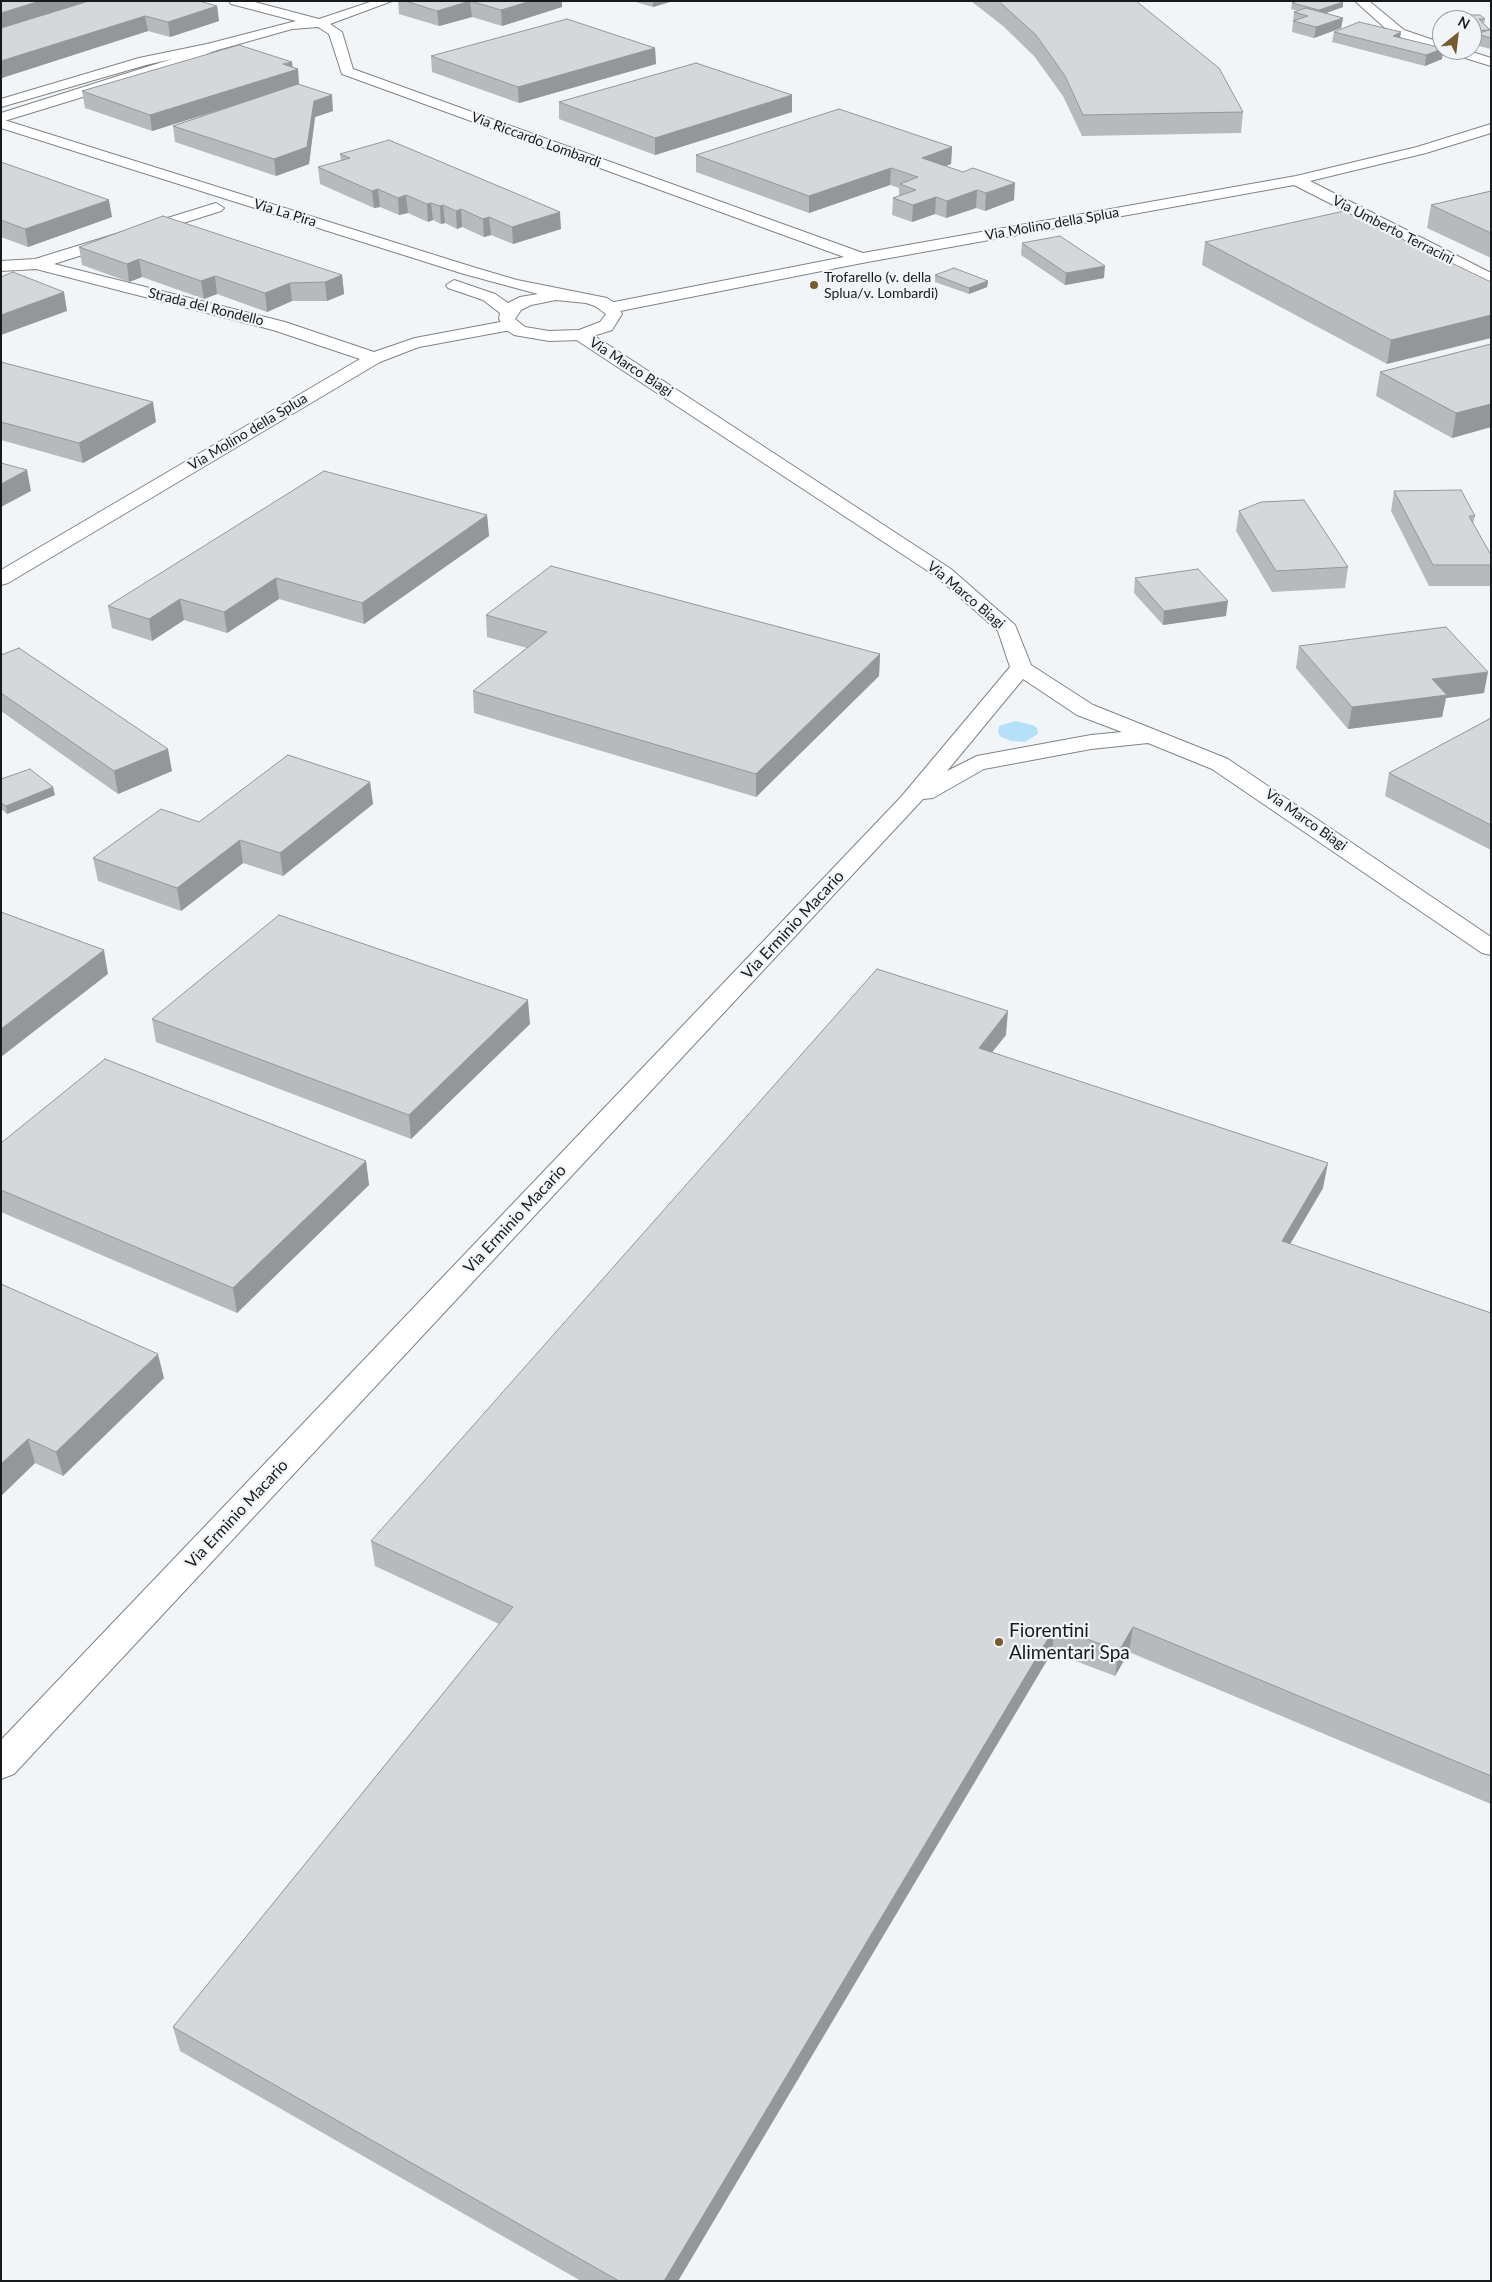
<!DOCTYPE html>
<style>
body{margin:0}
#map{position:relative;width:1492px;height:2282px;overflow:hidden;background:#f1f5f7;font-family:Lato,sans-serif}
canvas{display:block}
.frame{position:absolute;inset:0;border:2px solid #17191a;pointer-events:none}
.north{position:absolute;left:1432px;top:10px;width:50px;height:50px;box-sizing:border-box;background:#f1f5f7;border:1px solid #9a9d9f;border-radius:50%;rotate:29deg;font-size:14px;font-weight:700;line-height:20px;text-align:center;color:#17191a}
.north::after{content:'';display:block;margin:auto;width:18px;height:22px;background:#755b2d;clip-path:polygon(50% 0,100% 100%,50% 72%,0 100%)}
</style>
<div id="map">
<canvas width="1492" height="2282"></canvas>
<div class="frame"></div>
<div class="north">N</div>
</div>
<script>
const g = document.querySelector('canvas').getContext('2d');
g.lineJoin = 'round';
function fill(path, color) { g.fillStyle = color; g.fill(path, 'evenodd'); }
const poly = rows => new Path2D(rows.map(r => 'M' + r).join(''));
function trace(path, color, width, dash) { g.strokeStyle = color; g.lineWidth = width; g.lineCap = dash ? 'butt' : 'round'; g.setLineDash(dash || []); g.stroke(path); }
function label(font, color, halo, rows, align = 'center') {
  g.font = font + ' Lato,sans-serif'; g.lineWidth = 4.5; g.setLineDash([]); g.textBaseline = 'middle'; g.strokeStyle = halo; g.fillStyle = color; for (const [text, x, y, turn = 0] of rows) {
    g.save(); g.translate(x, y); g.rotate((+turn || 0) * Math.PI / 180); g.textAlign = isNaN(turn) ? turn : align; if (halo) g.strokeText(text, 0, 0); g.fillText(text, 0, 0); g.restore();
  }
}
fill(poly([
 [1015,721,1033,725,1037,728,1038,734,1025,742,1012,741,1001,737,998,733,999,726]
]), '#b4e1f9');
const minor = poly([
 [229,1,251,1,319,19,373,1,392,1,330,24,342,32,353,69,863,253,1296,176,1417,147,1491,124,1491,133,1426,153,1310,181,1491,273,1491,285,1294,185,862,263,610,313,604,312,602,308,604,304,844,257,342,74,329,34,318,27,292,29,214,51,171,70,1,122,1,113,172,59,146,65,1,107,1,99,139,58,207,44,296,21,231,4,229,1],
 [1355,1,1369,1,1404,30,1442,43,1442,50,1466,50,1491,58,1491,66,1394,36,1355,1],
 [216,203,224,208,221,211,54,264,285,322,374,352,415,338,511,320,517,321,519,325,517,329,511,330,419,347,380,362,8,583,1,585,1,570,360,359,273,330,36,269,1,271,1,261,35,259,216,203],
 [581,330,587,331,951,569,1015,625,1031,665,1093,705,1228,759,1491,937,1491,955,1482,953,1212,769,1148,743,1091,749,984,769,933,798,923,799,14,1774,1,1779,1,1740,901,797,1010,667,998,631,937,577,575,339,573,335,575,331,581,330],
 [1023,679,1077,715,1122,732,1091,735,977,756,947,771,1023,679]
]);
const tertiary = poly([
 [1,119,476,268,517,280,607,298,616,304,622,314,612,330,581,340,549,341,514,335,505,329,499,319,500,313,483,300,448,288,446,285,454,280,460,282,495,294,508,303,520,297,538,294,464,274,1,128,1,119],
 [556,300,586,303,595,306,606,314,600,322,579,330,549,331,525,327,515,319,521,310,531,305,556,300]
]);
trace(minor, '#808486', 2);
trace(tertiary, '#808486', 2);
fill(minor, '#fff');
fill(tertiary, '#fff');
fill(poly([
 [1,1,217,6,219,21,170,37,148,31,1,78],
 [398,1,562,1,562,7,502,26,472,17,439,26,399,14],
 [632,1,673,1,653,7],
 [971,1,1136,1,1243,112,1241,133,1082,136,1063,96,1034,56,1003,26],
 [1292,3,1343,7,1326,13,1343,18,1341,28,1314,38,1292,32,1294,12,1298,11,1291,9],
 [1459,15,1485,19,1484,24,1490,30,1491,29,1491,49,1475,45,1477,36,1472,36,1472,20,1453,20,1453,17,1458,17],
 [1334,32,1401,32,1400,37,1443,50,1442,59,1425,66,1332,42],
 [655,48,656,64,519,103,432,72,431,56],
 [292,62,292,67,298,69,299,85,333,111,315,117,309,164,276,176,175,142,173,126,219,110,152,131,85,108,82,91],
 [559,102,792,112,655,155,559,119],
 [952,147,951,164,946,166,1014,200,985,211,976,208,946,218,935,214,912,222,892,215,893,198,899,196,899,188,890,185,809,213,696,172,696,155],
 [340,154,561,229,513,244,491,235,484,237,462,227,457,229,445,223,441,224,433,220,428,222,408,213,399,215,380,207,374,208,320,184,318,167,341,161],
 [1,162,112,217,28,247,1,237],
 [1491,191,1491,258,1427,228,1431,205],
 [1205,242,1491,282,1387,364,1202,265],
 [1022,243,1104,278,1065,285,1021,255],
 [79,247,342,275,344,294,327,301,292,301,267,312,217,294,204,299,142,277,129,282,82,265],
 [935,275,988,281,987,287,969,294,935,282],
 [1491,344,1491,427,1452,438,1376,396,1380,372],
 [1,362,156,422,83,463,1,440],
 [1394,491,1475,516,1473,524,1491,555,1491,586,1429,586,1391,511],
 [1239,511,1348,567,1345,588,1272,592,1236,531],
 [487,515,489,536,364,624,279,599,227,633,184,620,152,641,112,628,108,606],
 [1135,578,1226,616,1163,625,1134,593],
 [486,615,880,654,879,676,756,797,474,713,473,691,527,648,487,637],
 [1299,646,1484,693,1446,698,1442,717,1348,729,1296,668],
 [1,655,172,771,118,794,1,711],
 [1491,718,1491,850,1385,796,1389,773],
 [1,779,55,795,7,814,1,809],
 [370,782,373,804,283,876,243,863,181,911,98,881,93,858,199,822],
 [152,1019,530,1024,411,1139,156,1042],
 [1006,1035,992,1052,1323,1188,1290,1244,1491,1313,1491,1804,1129,1652,1115,1676,1052,1652,678,2281,581,2281,180,2051,173,2027,499,1624,375,1566,371,1541],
 [1,1143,366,1161,369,1185,237,1313,1,1212],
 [1,1284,164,1378,63,1476,35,1463,1,1496]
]), '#b6babc');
fill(poly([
 [40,1,92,1,1,29,1,13],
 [470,1,472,17,439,26,437,11],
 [531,1,562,1,562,7,502,26,501,10],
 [653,1,673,1,653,7],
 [1343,2,1343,7,1318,16,1319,10],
 [217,6,219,21,170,37,168,22],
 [145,16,148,31,2,78,1,61],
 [1343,18,1341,28,1314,38,1316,27],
 [1401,32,1399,43,1393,36],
 [655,48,656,64,519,103,518,87],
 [1442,49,1442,50,1443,50,1442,59,1425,66,1426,55],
 [292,62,293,71,298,69,299,85,152,131,150,115],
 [332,95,333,111,315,117,309,164,276,176,274,159,314,101],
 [792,95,792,112,655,155,655,138],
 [952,147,951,164,921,175,922,158],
 [891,168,890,185,809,213,809,196],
 [1015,183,1014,200,985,211,986,193],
 [378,189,380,207,374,208,372,191],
 [977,190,976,208,946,218,947,201],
 [406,195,408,213,399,215,398,198],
 [936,197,935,214,912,222,913,205],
 [109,200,112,217,28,247,25,229],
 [431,203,433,220,428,222,427,204],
 [443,205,445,223,441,224,440,206],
 [461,209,462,227,457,229,456,211],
 [560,212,561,229,513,244,512,227],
 [489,217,491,235,484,237,483,219],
 [139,259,142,277,129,282,127,264],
 [1105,266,1104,278,1065,285,1066,273],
 [342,275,344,294,327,301,325,282],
 [215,276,217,294,204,299,201,281],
 [988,281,987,287,969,294,969,288],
 [290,283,292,301,267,312,265,293],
 [64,292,67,311,1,335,1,315],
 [1491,315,1491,338,1387,364,1391,340],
 [153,402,156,422,83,463,79,443],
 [1491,404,1491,427,1452,438,1456,413],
 [27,470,31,491,1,507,1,484],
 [487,515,489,536,364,624,362,603],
 [276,578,279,599,227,633,224,612],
 [180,599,184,620,152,641,149,619],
 [1228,601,1226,616,1163,625,1164,611],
 [880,654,879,676,756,797,756,774],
 [1488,672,1484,693,1446,698,1442,717,1348,729,1352,707,1432,679],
 [168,749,172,771,118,794,114,771],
 [370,782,373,804,283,876,280,853],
 [53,787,55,795,7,814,6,806],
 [240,840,243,863,181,911,177,888],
 [104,950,108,974,1,1057,1,1029],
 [528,1000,530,1024,411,1139,409,1115],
 [1008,1011,1006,1035,977,1071,979,1048],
 [366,1161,369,1185,237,1313,233,1288],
 [1328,1163,1323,1188,1278,1265,1282,1241],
 [158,1354,164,1378,63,1476,56,1452],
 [28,1439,35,1463,1,1496,1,1464],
 [1055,1627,1052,1652,678,2281,664,2281],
 [1133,1627,1129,1652,1115,1676,1119,1651]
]), '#949799');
const building = poly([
 [1,1,40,1,1,13,1,1],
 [89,1,199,1,217,6,168,22,145,16,1,61,1,28,89,1],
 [405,1,470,1,437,11,405,1],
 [470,1,531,1,501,10,470,1],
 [998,1,1136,1,1219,68,1243,112,1083,115,1065,76,1036,35,1004,6,998,1],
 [1298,1,1340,1,1343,2,1319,10,1292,3,1298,1],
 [1306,8,1343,18,1316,27,1293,21,1308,16,1294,12,1306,8],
 [1459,15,1480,15,1485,19,1479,19,1490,30,1472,31,1472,20,1456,20,1453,17,1460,17,1459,15],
 [567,19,655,48,518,87,431,56,567,19],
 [1359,22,1401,32,1393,36,1442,48,1442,49,1426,55,1334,32,1359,22],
 [1491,29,1491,38,1477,34,1491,29],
 [239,45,292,62,283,64,298,69,150,115,82,91,239,45],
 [696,63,792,95,655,138,559,102,696,63],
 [298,84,332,95,314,101,307,147,274,159,173,126,298,84],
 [839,109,952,147,922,158,963,172,973,168,1015,183,986,193,977,190,947,201,936,197,913,205,893,198,916,190,900,184,918,177,891,168,809,196,696,155,839,109],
 [389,140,560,212,512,227,489,217,483,219,461,209,456,211,443,205,440,206,431,203,427,204,406,195,398,198,378,189,372,191,318,167,350,158,340,154,389,140],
 [1,162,109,200,25,229,1,220,1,162],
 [1491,191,1491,233,1431,205,1491,191],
 [1344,211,1491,282,1491,315,1391,340,1205,242,1344,211],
 [163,216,342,275,325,282,290,283,265,293,215,276,201,281,139,259,127,264,79,247,163,216],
 [1060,236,1105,266,1066,273,1022,243,1060,236],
 [954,268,988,281,969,288,935,275,954,268],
 [13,272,64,292,1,315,1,277,13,272],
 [1491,344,1491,404,1456,413,1380,372,1491,344],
 [1,362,153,402,79,443,1,422,1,362],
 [1,463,27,470,1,484,1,463],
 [324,471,487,515,362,603,276,578,224,612,180,599,149,619,108,606,324,471],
 [1461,490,1475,516,1469,516,1491,555,1491,565,1433,565,1394,491,1461,490],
 [1304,500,1348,567,1276,571,1239,511,1261,502,1304,500],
 [551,566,880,654,756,774,473,691,547,632,486,615,551,566],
 [1198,569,1228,601,1164,611,1135,578,1198,569],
 [1446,627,1488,672,1432,679,1447,695,1352,707,1299,646,1446,627],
 [19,648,168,749,114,771,1,693,1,655,19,648],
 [1491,718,1491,825,1389,773,1491,718],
 [288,755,370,782,280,853,240,840,177,888,93,858,161,809,199,822,288,755],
 [30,769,53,787,6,806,1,803,1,779,30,769],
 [1,912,104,950,1,1029,1,912],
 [279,915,528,1000,409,1115,152,1019,279,915],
 [877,969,1008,1011,979,1048,1328,1163,1282,1241,1491,1313,1491,1776,1133,1627,1119,1651,1055,1627,664,2281,619,2281,173,2027,513,1607,371,1541,877,969],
 [105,1059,366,1161,233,1288,1,1190,1,1143,105,1059],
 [1,1284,158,1354,56,1452,28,1439,1,1464,1,1284]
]);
fill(building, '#d4d8db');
trace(building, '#949799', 1);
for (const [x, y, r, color] of [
 [814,285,5,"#755b2d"],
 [999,1642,5,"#755b2d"]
]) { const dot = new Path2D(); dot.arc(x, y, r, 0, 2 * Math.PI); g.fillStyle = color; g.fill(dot); trace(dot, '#f1f5f7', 2); }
label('14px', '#17191a', '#f1f5f7', [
 ["Via Riccardo Lombardi",536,140,20],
 ["Via La Pira",285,213,17],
 ["Via Molino della Splua",1052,224,-10],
 ["Via Umberto Terracini",1393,230,27],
 ["Strada del Rondello",206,307,14],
 ["Via Marco Biagi",631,367,33],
 ["Via Molino della Splua",248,432,-31],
 ["Via Marco Biagi",966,595,40],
 ["Via Marco Biagi",1306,820,35]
]);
label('14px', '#17191a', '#f1f5f7', [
 ["Trofarello (v. della",824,277],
 ["Splua/v. Lombardi)",824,293]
], 'left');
label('16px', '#17191a', '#f1f5f7', [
 ["Via Erminio Macario",793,925,-47],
 ["Via Erminio Macario",515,1219,-47],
 ["Via Erminio Macario",237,1514,-47]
]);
label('19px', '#17191a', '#f1f5f7', [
 ["Fiorentini",1009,1631],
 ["Alimentari Spa",1009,1653]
], 'left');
</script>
